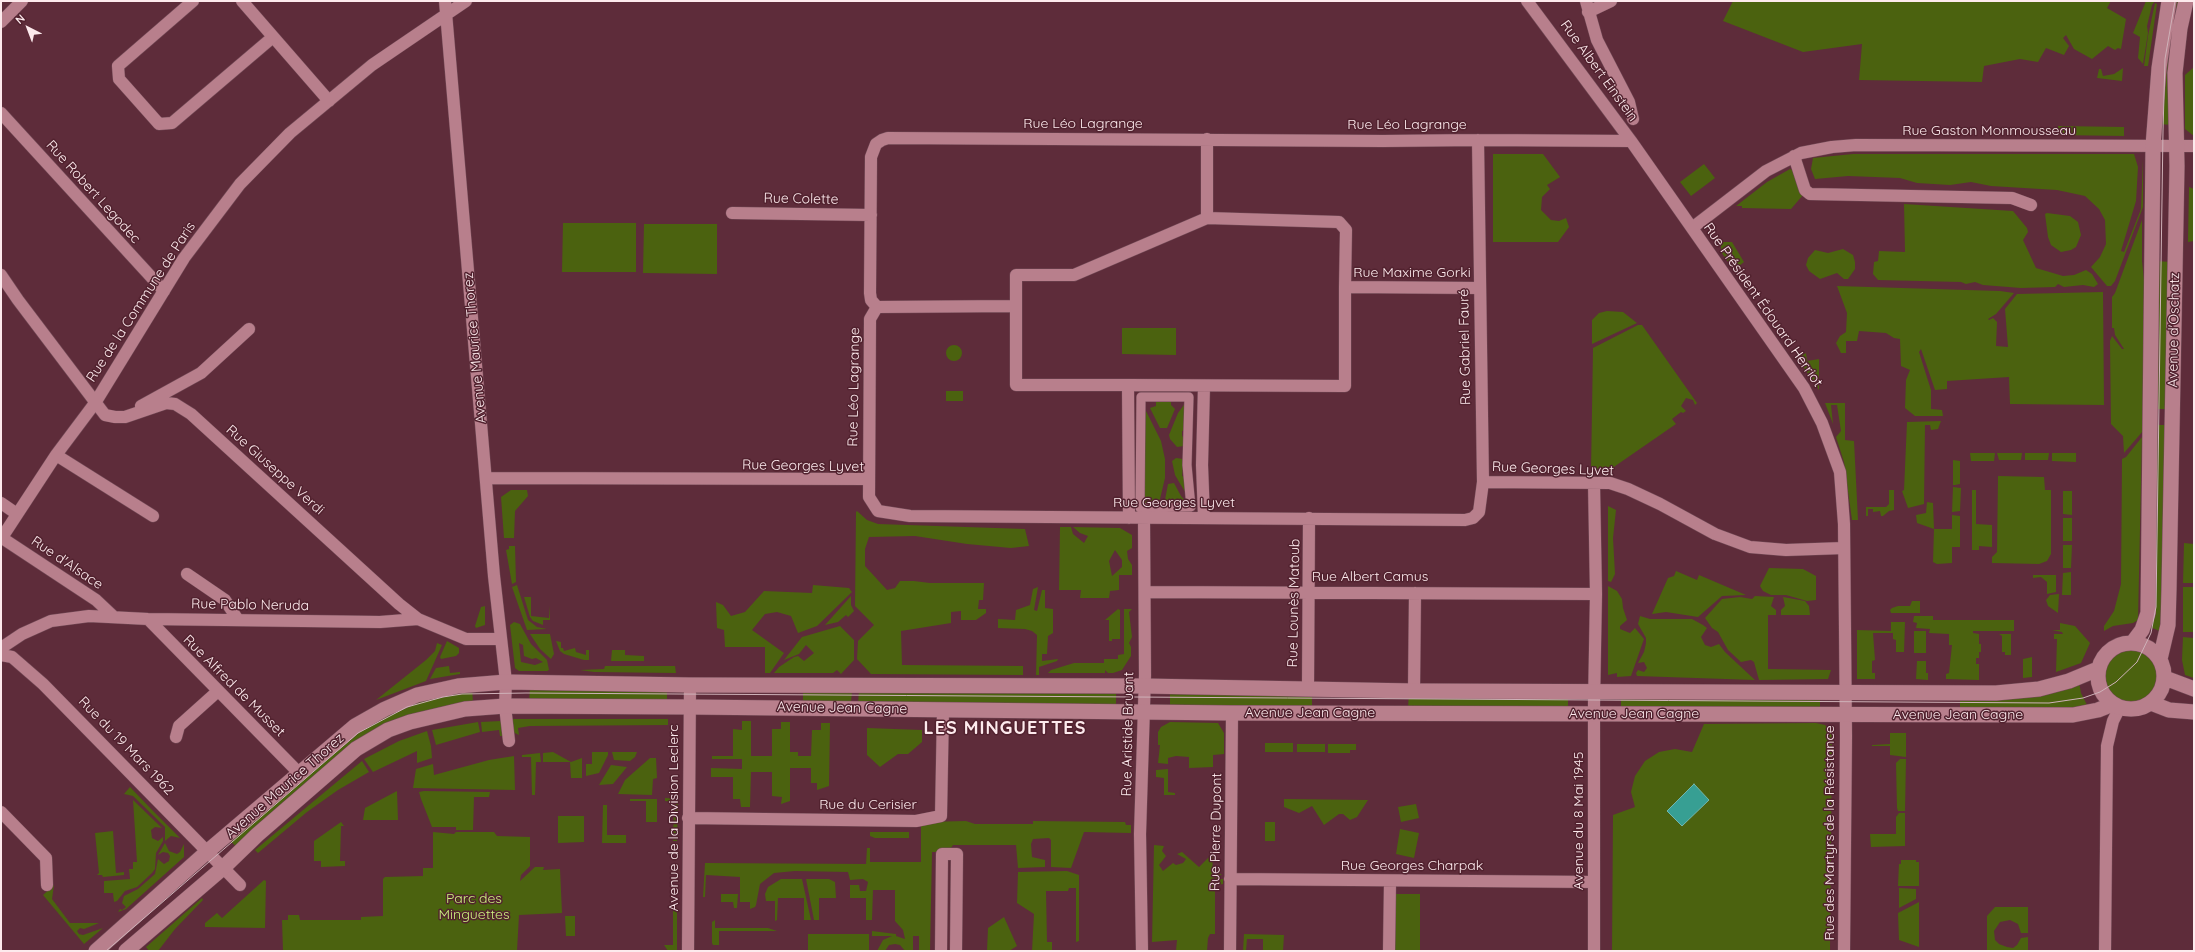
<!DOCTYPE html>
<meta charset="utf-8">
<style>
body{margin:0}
#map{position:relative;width:2195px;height:952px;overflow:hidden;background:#5e2c3a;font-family:Quicksand,sans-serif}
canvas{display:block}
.frame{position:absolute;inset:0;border:2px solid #fdeaed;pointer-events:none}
.north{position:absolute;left:8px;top:8px;width:40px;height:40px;-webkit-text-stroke:3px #52222f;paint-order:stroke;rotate:318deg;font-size:11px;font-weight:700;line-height:16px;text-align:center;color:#fdeaed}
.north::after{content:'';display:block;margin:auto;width:14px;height:18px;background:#fdeaed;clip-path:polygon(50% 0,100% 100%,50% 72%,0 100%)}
</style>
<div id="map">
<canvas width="2195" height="952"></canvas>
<div class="frame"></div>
<div class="north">N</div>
</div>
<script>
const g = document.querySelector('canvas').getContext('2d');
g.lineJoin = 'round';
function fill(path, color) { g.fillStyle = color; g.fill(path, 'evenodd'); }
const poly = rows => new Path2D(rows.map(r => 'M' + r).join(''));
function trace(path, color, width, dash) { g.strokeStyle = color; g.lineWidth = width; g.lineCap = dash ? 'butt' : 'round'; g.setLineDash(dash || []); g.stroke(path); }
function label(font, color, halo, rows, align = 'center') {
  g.font = font + ' Quicksand,sans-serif'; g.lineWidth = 3; g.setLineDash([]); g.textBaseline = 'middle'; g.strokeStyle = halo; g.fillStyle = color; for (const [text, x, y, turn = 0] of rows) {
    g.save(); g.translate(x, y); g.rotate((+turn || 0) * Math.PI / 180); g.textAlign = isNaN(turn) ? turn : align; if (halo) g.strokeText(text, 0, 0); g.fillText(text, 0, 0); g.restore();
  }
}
fill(poly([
 [1733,1,2111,1,2107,8,2126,19,2121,49,2118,48,2115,50,2108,46,2092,59,2074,49,2066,35,2063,38,2069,46,2064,55,2046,48,2038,62,2020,59,1984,66,1982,82,1859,80,1862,44,1803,52,1723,21],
 [2146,1,2155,1,2152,5,2147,26,2148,33,2143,64,2138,58,2140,37,2133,33],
 [2172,1,2182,1,2173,125,2158,124],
 [2155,3,2157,4,2148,66,2144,66,2148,36],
 [2194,67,2194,136,2185,129,2185,75],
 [2123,68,2122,81,2097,78,2099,69,2101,69,2103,76,2114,74],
 [2058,126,2124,127,2124,136,2058,135],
 [1493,154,1543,154,1560,177,1547,185,1550,189,1542,197,1541,210,1551,220,1559,221,1566,218,1569,227,1558,242,1493,242],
 [1853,154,2134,154,2138,167,2136,201,2121,251,2124,252,2141,209,2143,159,2143,207,2115,281,2111,286,2107,286,2091,267,2100,257,2106,244,2105,220,2099,209,2085,196,2057,190,1991,186,1971,182,1950,185,1917,183,1900,178,1848,176,1815,179,1811,169,1813,158],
 [1704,164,1715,178,1691,196,1680,182],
 [1790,169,1794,171,1803,195,1791,209,1742,208,1742,206,1736,206,1767,182],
 [2189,187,2194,189,2194,241,2188,242],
 [1904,204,2013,211,2027,228,2028,232,2023,240,2036,268,2063,276,2074,275,2086,270,2092,274,2098,284,2094,287,2083,285,2064,287,2058,284,2055,287,2021,288,1983,285,1975,282,1966,284,1961,282,1878,280,1873,274,1874,262,1878,261,1879,251,1905,252],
 [2047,213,2070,216,2078,222,2081,235,2076,247,2071,250,2061,252,2051,245,2048,237,2045,214],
 [2142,220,2142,261,2144,280,2143,431,2124,453,2123,436,2111,424,2110,341,2112,336,2122,349,2124,349,2115,335,2114,328,2112,328,2112,297,2115,293],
 [563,223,636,223,636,272,562,272],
 [644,224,717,224,717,274,643,273],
 [1721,242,1732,242,1744,262,1734,270,1721,252],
 [1843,249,1853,255,1855,262,1855,269,1848,279,1844,279,1837,273,1820,279,1809,271,1806,265,1808,258,1815,250,1828,253],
 [2155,261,2172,262,2168,409,2155,409],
 [1837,286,2000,291,2014,293,1996,314,1988,319,1989,320,1993,318,1997,322,1996,346,2008,347,2005,309,2017,294,2103,292,2104,405,2010,404,2009,377,1947,381,1947,389,1935,390,1921,349,1919,352,1931,390,1931,409,1942,410,1943,416,1915,416,1905,408,1906,380,1910,370,1901,366,1900,339,1894,338,1886,333,1859,331,1857,341,1846,341,1846,353,1841,353,1836,343,1840,336,1846,332,1847,313],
 [1607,311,1623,312,1637,323,1592,344,1592,320,1599,313],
 [1638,325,1642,325,1697,403,1695,405,1693,400,1686,398,1681,406,1686,411,1683,413,1681,412,1672,419,1676,424,1608,471,1591,471,1593,348],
 [1122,328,1176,328,1176,355,1122,354],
 '946 353a8 8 0 1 1 16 0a8 8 0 1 1-16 0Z',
 [1806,353,1807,361,1819,359,1819,390,1797,358],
 [946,391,963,391,963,401,946,401],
 [1156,401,1171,401,1171,405,1175,409,1167,428,1160,428,1150,408,1156,406],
 [1186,402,1186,430,1182,431,1182,436,1186,439,1182,476,1186,477,1185,492,1175,475,1172,461,1176,458,1183,459,1184,446,1177,447,1170,439,1169,435,1178,413],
 [1825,403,1845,403,1845,440,1854,441,1858,520,1852,520,1844,462,1836,437,1841,431,1837,405,1831,405,1833,424],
 [1144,407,1161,441,1165,459,1165,478,1160,499,1155,504,1144,505],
 [1941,421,1938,429,1931,430,1930,425,1925,425,1924,504,1908,508,1902,491,1904,490,1907,422],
 [2155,425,2168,425,2164,633,2148,626],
 [2142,437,2138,620,2133,623,2113,626,2104,631,2104,626,2114,611,2121,584,2122,459,2126,457],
 [1970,453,1995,453,1994,461,1971,461],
 [1997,453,2022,453,2021,460,1999,460],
 [2025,453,2049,453,2048,460,2025,460],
 [2052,453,2076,453,2076,462,2052,461],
 [1953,460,1960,461,1960,484,1955,485,1953,485],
 [1998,476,2044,477,2045,490,2051,490,2051,554,2047,561,2039,564,1992,563,1992,557,1997,552],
 [1174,483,1181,496,1189,505,1164,505,1168,484],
 [1953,487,1961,488,1960,511,1952,512],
 [511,490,527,490,528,496,515,511,514,538,504,538,501,497],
 [1889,490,1894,490,1894,510,1889,511,1883,516,1881,516,1880,511,1873,512,1873,509,1868,509,1868,516,1866,516,1866,507,1886,507,1889,504],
 [1972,490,1976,490,1976,524,1992,525,1992,547,1979,546,1979,550,1972,550],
 [2063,491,2072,491,2072,515,2063,514],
 [1927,502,1933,503,1934,529,1952,529,1952,515,1960,516,1960,547,1952,547,1952,563,1937,564,1933,562,1934,529,1917,523,1916,515,1926,513],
 [1608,506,1616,510,1613,538,1615,574,1611,582,1608,581],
 [857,511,867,520,878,524,1025,529,1029,546,1011,548,967,544,915,536,869,537,865,549,865,566,887,590,895,588,900,581,914,581,930,583,984,583,983,600,979,600,978,609,986,609,986,613,976,620,961,620,961,611,951,612,951,623,901,631,902,665,1023,666,1023,675,871,674,857,659,858,641,874,625,855,606,856,512],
 [2063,518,2072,518,2072,541,2063,541],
 [1060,527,1071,527,1073,534,1084,543,1088,536,1080,533,1073,527,1120,528,1132,535,1132,548,1127,551,1128,559,1132,565,1132,575,1119,575,1119,590,1110,591,1109,598,1080,598,1081,590,1059,590],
 [1115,550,1122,560,1122,567,1112,576,1109,561],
 [2184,543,2194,544,2194,583,2183,583],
 [2063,545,2072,545,2071,568,2063,568],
 [509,546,515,546,516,582,512,584,506,550,509,549],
 [1769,568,1803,569,1816,576,1816,600,1807,601,1786,595,1771,595,1763,591,1760,586],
 [1676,571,1697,580,1699,575,1746,595,1722,596,1698,617,1666,612,1652,614,1668,578,1674,576],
 [2071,572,2071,595,2062,595,2063,573],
 [2033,575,2056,575,2056,592,2047,594,2047,582,2041,577,2033,578],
 [517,585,528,620,537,627,547,629,527,630,512,587],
 [813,585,849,588,852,592,817,626,798,633,791,616,777,612,765,614,752,630,784,653,770,673,765,673,765,647,725,647,724,630,717,628,716,602,723,605,731,616,745,612,764,591,812,593],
 [1608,586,1617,591,1622,599,1623,608,1627,620,1620,626,1620,629,1630,633,1635,628,1644,639,1631,676,1617,677,1617,673,1608,675],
 [1038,587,1034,610,1037,611,1042,590,1045,590,1045,608,1053,609,1053,633,1048,636,1047,654,1042,654,1042,661,1058,659,1057,661,1039,667,1039,675,1036,675,1037,635,1032,631,1025,629,998,628,998,619,1015,620,1016,610,1030,605,1033,589],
 [2183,587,2193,587,2193,632,2183,632],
 [2059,594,2058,613,2048,606,2046,600,2050,595],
 [851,596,851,605,854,611,848,617,846,615,838,622,825,625],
 [1755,596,1774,597,1771,606,1776,610,1776,615,1768,615,1768,669,1831,670,1828,679,1759,680,1754,662,1751,660,1741,662,1728,650,1718,632,1712,628,1705,618,1722,599,1740,597,1752,599],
 [524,597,531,597,531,616,549,618,550,606,550,620,543,620,543,625,533,621,530,617],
 [1783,597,1805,601,1809,606,1810,615,1781,615,1781,610,1785,606],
 [1912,601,1920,601,1920,613,1891,613,1890,610,1892,608,1898,606,1910,606],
 [485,606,485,625,476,628,475,626,481,607],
 [1118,609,1120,610,1120,639,1112,639,1112,641,1109,641,1109,620,1105,620],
 [1124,609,1132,609,1129,612,1132,637,1129,643,1131,647,1131,656,1122,670,1113,673,1108,673,1105,670,1105,673,1048,673,1051,670,1074,663,1104,663,1104,659,1118,659,1118,655,1124,654],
 [1640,616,1650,619,1692,619,1703,625,1707,628,1701,637,1705,645,1711,647,1719,644,1725,652,1755,680,1637,676,1636,673,1638,670,1644,672,1647,668,1644,662,1638,663,1644,652,1646,643,1646,638,1638,624],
 [1914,616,1933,616,1933,620,2014,620,2014,631,1973,631,1973,633,1979,634,1979,644,1981,644,1981,652,1979,652,1979,658,1976,658,1976,664,1979,664,1979,680,1946,679,1946,674,1949,673,1952,645,1949,645,1949,634,1929,633,1930,629,1916,628,1917,623,1913,622],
 [514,622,520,624,531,644,547,660,549,670,547,671,519,671,515,668,510,625],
 [519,643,523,645,524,656,532,659,536,658,543,662,535,665,521,662],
 [1891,622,1905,622,1904,652,1896,652,1896,640,1893,639,1893,633,1873,633,1875,660,1872,661,1872,673,1875,673,1875,679,1857,679,1857,630,1891,631],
 [2060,623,2075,626,2090,643,2081,663,2056,672,2057,639,2054,639,2054,634,2063,634,2062,632,2052,630,2060,630],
 [840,626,854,640,854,660,841,674,837,670,833,673,774,673,779,667,794,657,798,656,804,661,814,653,806,645,799,654,784,660,802,637],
 [1914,631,1926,631,1926,653,1914,653],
 [530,634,550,634,554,654,551,659,540,649],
 [1999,634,2011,634,2011,655,2005,655,2005,652,2002,652,2002,636],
 [2183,637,2193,638,2194,678,2185,675,2182,660],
 [447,641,459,648,459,653,456,656,441,659,440,657],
 [556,641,561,642,561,648,563,648,564,651,575,648,576,652,586,655,586,650,589,650,589,660,584,660,564,654,560,651],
 [437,643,442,645,426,681,376,700,426,660,435,651],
 '2104 676a27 27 0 1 1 54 0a27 27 0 1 1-54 0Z',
 [612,650,625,650,625,655,644,656,644,661,611,661],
 [2032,657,2032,677,2023,678,2023,659],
 [1917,661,1926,661,1926,673,1928,673,1928,680,1916,679],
 [449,666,450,673,460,672,460,674,430,679,436,668],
 [605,666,675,666,676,673,594,672,580,670,604,669],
 [2079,682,2081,693,2089,709,1960,709,1960,698],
 [530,687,667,691,667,700,529,703],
 [472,688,473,703,392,724,238,849,228,838,339,742,393,708],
 [859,689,1116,691,1116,707,858,705],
 [1170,691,1312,692,1312,708,1170,707],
 [803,692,852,692,851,702,803,701],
 [1409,692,1568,693,1568,710,1408,708],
 [1621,694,1820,698,1820,708,1621,710],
 [512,719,668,719,668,725,530,726,518,728,519,735,513,732],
 [501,721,503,736,500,736,499,730,482,732,481,722],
 [742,721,751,721,751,756,772,756,772,729,781,729,781,722,790,722,790,752,798,752,798,756,811,756,812,730,821,730,821,723,830,723,829,786,817,790,817,783,811,783,811,768,790,768,790,801,781,804,782,797,772,796,772,772,751,772,750,807,741,807,740,799,733,799,733,777,711,777,711,768,742,769,742,759,712,759,712,756,733,756,733,729,742,730],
 [478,722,480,732,436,745,432,730],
 [1170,722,1218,723,1224,733,1224,754,1213,755,1213,767,1189,768,1189,757,1176,756,1168,758,1168,764,1158,763,1160,745,1158,745,1158,732,1161,727],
 [1816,723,1825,725,1832,733,1830,951,1612,951,1613,815,1635,807,1631,792,1635,776,1645,761,1659,752,1675,749,1692,752,1704,724],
 [867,728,922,730,922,742,908,754,898,754,880,767,867,755],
 [427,731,431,746,432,758,417,763,417,751,373,772,364,759,399,741],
 [1890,733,1906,733,1906,757,1890,755,1890,746,1872,746,1872,745,1890,744],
 [1265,743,1293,743,1293,752,1265,752],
 [1297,744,1325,744,1325,752,1297,752],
 [1328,744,1356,744,1356,750,1350,750,1350,753,1328,753],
 [553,752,571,762,582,758,582,778,571,778,570,762,543,762,543,753],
 [592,752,608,752,608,755,599,773,586,776,586,764,592,764],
 [612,752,637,752,635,757,630,761,614,760],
 [540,753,541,762,536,762,535,795,532,795,531,757,522,757,522,755],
 [514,756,515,790,413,788,416,769,433,764,434,775,489,760],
 [650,758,656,758,657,778,653,779,652,795,618,794,625,780],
 [1900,759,1906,759,1905,811,1898,811,1897,808,1896,763],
 [362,761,369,772,338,790,307,812,258,853,255,850],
 [611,765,627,767,613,784,599,785],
 [1168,769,1168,792,1175,793,1175,795,1164,795,1164,778,1156,777,1156,770],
 [130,787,153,811,180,838,171,836,165,841,165,827,133,796,124,794],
 [397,791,398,820,363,820,365,808],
 [424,791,490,792,489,797,474,797,473,830,456,830,456,827,432,827,421,799,419,792],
 [665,798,678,799,677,841,673,841,674,802,665,801],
 [630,799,657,799,657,822,646,822,646,801,630,801],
 [1284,799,1368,800,1357,817,1350,820,1343,814,1339,814,1324,825,1312,806,1299,813,1284,807],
 [133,800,162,828,155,827,151,830,152,838,158,841,163,837,163,841,156,853,155,869,152,873,137,887,125,891,117,901,114,902,113,893,104,893,104,881,130,879,129,869,133,869,133,862,137,862],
 [1416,804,1419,818,1401,822,1398,807],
 [603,805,607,805,607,835,626,835,626,843,602,843],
 [1899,813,1905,813,1905,846,1871,847,1870,834,1896,834,1896,817],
 [558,816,584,816,584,842,558,843],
 [966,821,975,824,1033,824,1033,821,1125,822,1126,825,1131,825,1131,833,1084,832,1071,868,1051,867,1051,840,1049,838,1033,839,1031,844,1032,857,1045,860,1045,867,1018,868,1016,845,953,845,948,852,932,852,930,951,919,951,919,936,913,936,913,951,905,951,900,945,895,944,889,945,885,951,877,951,883,940,892,936,872,936,872,931,896,934,896,936,905,939,903,930,895,921,895,890,873,890,872,920,866,920,866,898,850,898,850,885,859,885,860,891,866,891,868,882,863,879,850,880,848,872,795,871,774,873,760,884,756,905,755,907,750,909,750,902,740,902,740,877,706,875,705,897,703,897,705,863,866,864,867,848,870,848,870,862,921,862,921,825,925,822],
 [341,822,344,826,341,826,340,861,345,861,345,866,321,867,321,861,314,861,314,841],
 [1265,822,1275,822,1275,841,1265,841],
 [1400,829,1419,833,1414,858,1396,854],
 [113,831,116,873,124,872,124,875,103,877,102,875,97,875,99,873,95,833],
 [433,832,454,834,456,832,494,832,497,836,530,837,530,866,521,875,520,881,535,867,544,867,543,870,560,869,562,913,519,915,517,951,283,951,282,920,288,920,288,915,299,915,300,920,361,920,361,917,383,916,383,879,385,877,423,876,423,868,433,868],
 [870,832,909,832,909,838,875,838,870,836],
 [165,843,169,851,177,854,180,852,184,844,184,857,126,909,118,912,120,909,122,910,126,907,122,903,124,896,138,889,155,874,158,859,164,864,169,861,170,856,168,853,163,852,158,855],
 [1154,845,1164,846,1162,851,1166,856,1159,865,1163,871,1173,863,1176,865,1183,863,1186,859,1177,854,1182,852,1199,867,1213,853,1212,876,1216,880,1216,874,1222,874,1219,876,1219,879,1223,879,1223,884,1215,885,1215,934,1210,934,1208,938,1207,951,1176,951,1177,940,1152,942],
 [1901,860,1916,860,1916,862,1919,862,1919,886,1898,886,1899,864,1901,864],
 [1067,871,1079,875,1079,941,1076,942,1076,888,1069,888,1068,891,1046,891,1047,942,1052,942,1052,950,1032,951,1034,914,1017,903,1018,872],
 [781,879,802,879,811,920,804,920,804,898,778,898,777,920,775,921,775,901,766,901,765,894,768,887],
 [806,879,829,879,835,882,836,898,819,898,819,920,814,920],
 [264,880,266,881,265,928,205,927,205,923,217,913,222,918],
 [54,885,52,899,70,923,99,923,84,929,80,928,77,931,79,934,83,935,103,928,84,944,43,895],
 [1899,888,1916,889,1916,899,1899,908],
 [721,894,738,894,737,908,734,908,733,902,721,902],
 [1392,894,1420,894,1420,951,1392,951],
 [202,898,203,900,175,929,158,951,149,951,146,947],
 [1919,902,1919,947,1899,940,1898,913],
 [673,907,677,908,677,951,668,951,664,945,673,945],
 [1995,907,2028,907,2028,933,2021,933,2018,924,2010,920,2000,922,1994,931,1995,940,1999,944,2007,947,2013,948,2017,945,2021,938,2028,937,2028,951,1987,951,1987,916],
 [565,916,575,916,575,936,566,936],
 [1004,917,1017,946,1009,951,987,951,988,928],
 [715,920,715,928,768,928,777,931,719,931,719,945,713,945,712,943,712,922],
 [808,934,869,934,869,951,808,951],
 [1244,934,1284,935,1283,951,1263,951,1263,939,1247,939,1246,951,1243,951]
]), '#4b620f');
const water = poly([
 [1694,784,1709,800,1682,826,1667,811,1694,784]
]);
fill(water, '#379f93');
trace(water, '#72b6ae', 1);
const pedestrian = poly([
 [1141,397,1189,397,1187,465,1191,507,1140,508,1141,397]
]);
const minor = poly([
 [193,1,118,66,119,79,159,124,172,123,273,37],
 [242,1,329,101],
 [445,1,494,576,506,682,505,706,509,741],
 [1527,1,1631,141,1804,388,1822,423,1840,472,1844,524,1846,736,1844,951],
 [1586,1,1597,40,1629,102,1633,119],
 [1588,12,1611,1],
 [1,22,22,1],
 [1,113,164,291],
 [1207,139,1207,218],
 [1478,140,1483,482,1479,512,1473,518,1465,520,910,516,878,511,869,497,870,319,877,307,871,300,870,293,871,157,876,144,882,140,888,138,1383,141,1478,140,1631,141],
 [1794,156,1805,190,1810,194,2012,198,2031,205],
 [732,213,871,215],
 [1692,228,1766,171,1801,153,1832,147,1856,145,2194,146],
 [1,275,18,300,105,415,115,417,125,417,166,403,175,404,191,414,399,604,418,619],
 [1016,306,1016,275,1074,275,1207,218,1339,222,1346,230,1345,287],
 [877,307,1016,306,1016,385,1128,385,1129,518],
 [1128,385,1345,386,1345,287,1479,288],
 [141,406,201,373,249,329],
 [56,455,153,516],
 [486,478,869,479],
 [1483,482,1610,483,1628,489,1660,504,1715,534,1750,547,1786,550,1844,548],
 [1594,483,1596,594,1594,704,1594,951],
 [1,503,17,514],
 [1204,517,1202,465,1204,386],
 [2,538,96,600,113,616],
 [1,539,56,455,95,403,184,258,240,184,290,133,372,65,466,1],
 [187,574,225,600,238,620],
 [1145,592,1596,594],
 [148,619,299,773],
 [1,648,22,634,51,621,89,616,148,619,380,622,418,619,466,639,501,639],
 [1,655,12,657,43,684,240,885],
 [1308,688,1309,518],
 [1414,691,1415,593],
 [176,737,179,726,218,691],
 [1,812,46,858,47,885],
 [688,818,916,821,941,816,943,710],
 [1230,879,1594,882],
 [688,951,690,685],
 [941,951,942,854,957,854,956,951],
 [1142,951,1140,834,1145,675,1144,518],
 [1230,951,1232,713],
 [1389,951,1390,882],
 [2105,951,2107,746,2113,721,2120,707]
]);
const tertiary = poly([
 [2133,642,2142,630,2148,613,2153,146,2159,68,2169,1],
 '2098 676a33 33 0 1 1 66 0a33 33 0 1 1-66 0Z',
 [2160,659,2168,625,2169,589,2177,166,2175,73,2180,28,2186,1],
 [2165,678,2194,689],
 [2151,703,2169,710,2194,712],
 [96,951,208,851,355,726,385,709,417,695,458,686,506,682,690,685,1144,686,1414,691,1996,693,2039,689,2069,681,2098,669],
 [126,951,224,867,257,835,356,749,388,730,410,722,465,709,505,706,690,707,1232,713,2073,715,2098,710,2113,704]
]);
trace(pedestrian, '#724a56', 10);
trace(minor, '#724a56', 13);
trace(tertiary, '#724a56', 16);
trace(pedestrian, '#b87f8c', 9);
trace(minor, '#b87f8c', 12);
trace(tertiary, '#b87f8c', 15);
trace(poly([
 [106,951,358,733,407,707,443,697,462,694,526,693,2049,703,2083,698,2100,692,2116,682,2137,662,2151,633,2156,607,2163,131,2165,59,2175,1]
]), '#cfb2b9', 1);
label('14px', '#fdeaed', '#52222f', [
 ["Rue Albert Einstein",1599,71,54],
 ["Rue Léo Lagrange",1083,124],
 ["Rue Léo Lagrange",1407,125],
 ["Rue Gaston Monmousseau",1989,131],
 ["Rue Robert Legodec",93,192,48],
 ["Rue Colette",801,199,1],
 ["Rue Maxime Gorki",1412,273],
 ["Rue de la Commune de Paris",141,302,-57],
 ["Rue Président Édouard Herriot",1763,305,55],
 ["Avenue d'Oschatz",2174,330,-89],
 ["Rue Gabriel Fauré",1465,347,-91],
 ["Avenue Maurice Thorez",475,348,-95],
 ["Rue Léo Lagrange",854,387,-89],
 ["Rue Georges Lyvet",803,466,1],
 ["Rue Georges Lyvet",1553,469,2],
 ["Rue Giuseppe Verdi",275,470,42],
 ["Rue Georges Lyvet",1174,503],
 ["Rue d'Alsace",67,563,34],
 ["Rue Albert Camus",1370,577],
 ["Rue Lounès Matoub",1294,603,-89],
 ["Rue Pablo Neruda",250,605,1],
 ["Rue Alfred de Musset",234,686,45],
 ["Avenue Jean Cagne",842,708,1],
 ["Avenue Jean Cagne",1310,713],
 ["Avenue Jean Cagne",1634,714],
 ["Avenue Jean Cagne",1958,715],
 ["Rue Aristide Bruant",1128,734,-89],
 ["Rue du 19 Mars 1962",126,746,46],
 ["Avenue Maurice Thorez",285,786,-41],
 ["Rue du Cerisier",868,805],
 ["Avenue de la Division Leclerc",674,818,-90],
 ["Avenue du 8 Mai 1945",1579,821,-90],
 ["Rue Pierre Dupont",1216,832,-89],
 ["Rue des Martyrs de la Résistance",1830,833,-90],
 ["Rue Georges Charpak",1412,866]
]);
label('14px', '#cbf27e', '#52222f', [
 ["Parc des",474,899],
 ["Minguettes",474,915]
]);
g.letterSpacing = '1px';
label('bold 18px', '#fdeaed', '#52222f', [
 ["LES MINGUETTES",1005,729]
]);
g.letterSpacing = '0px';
</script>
